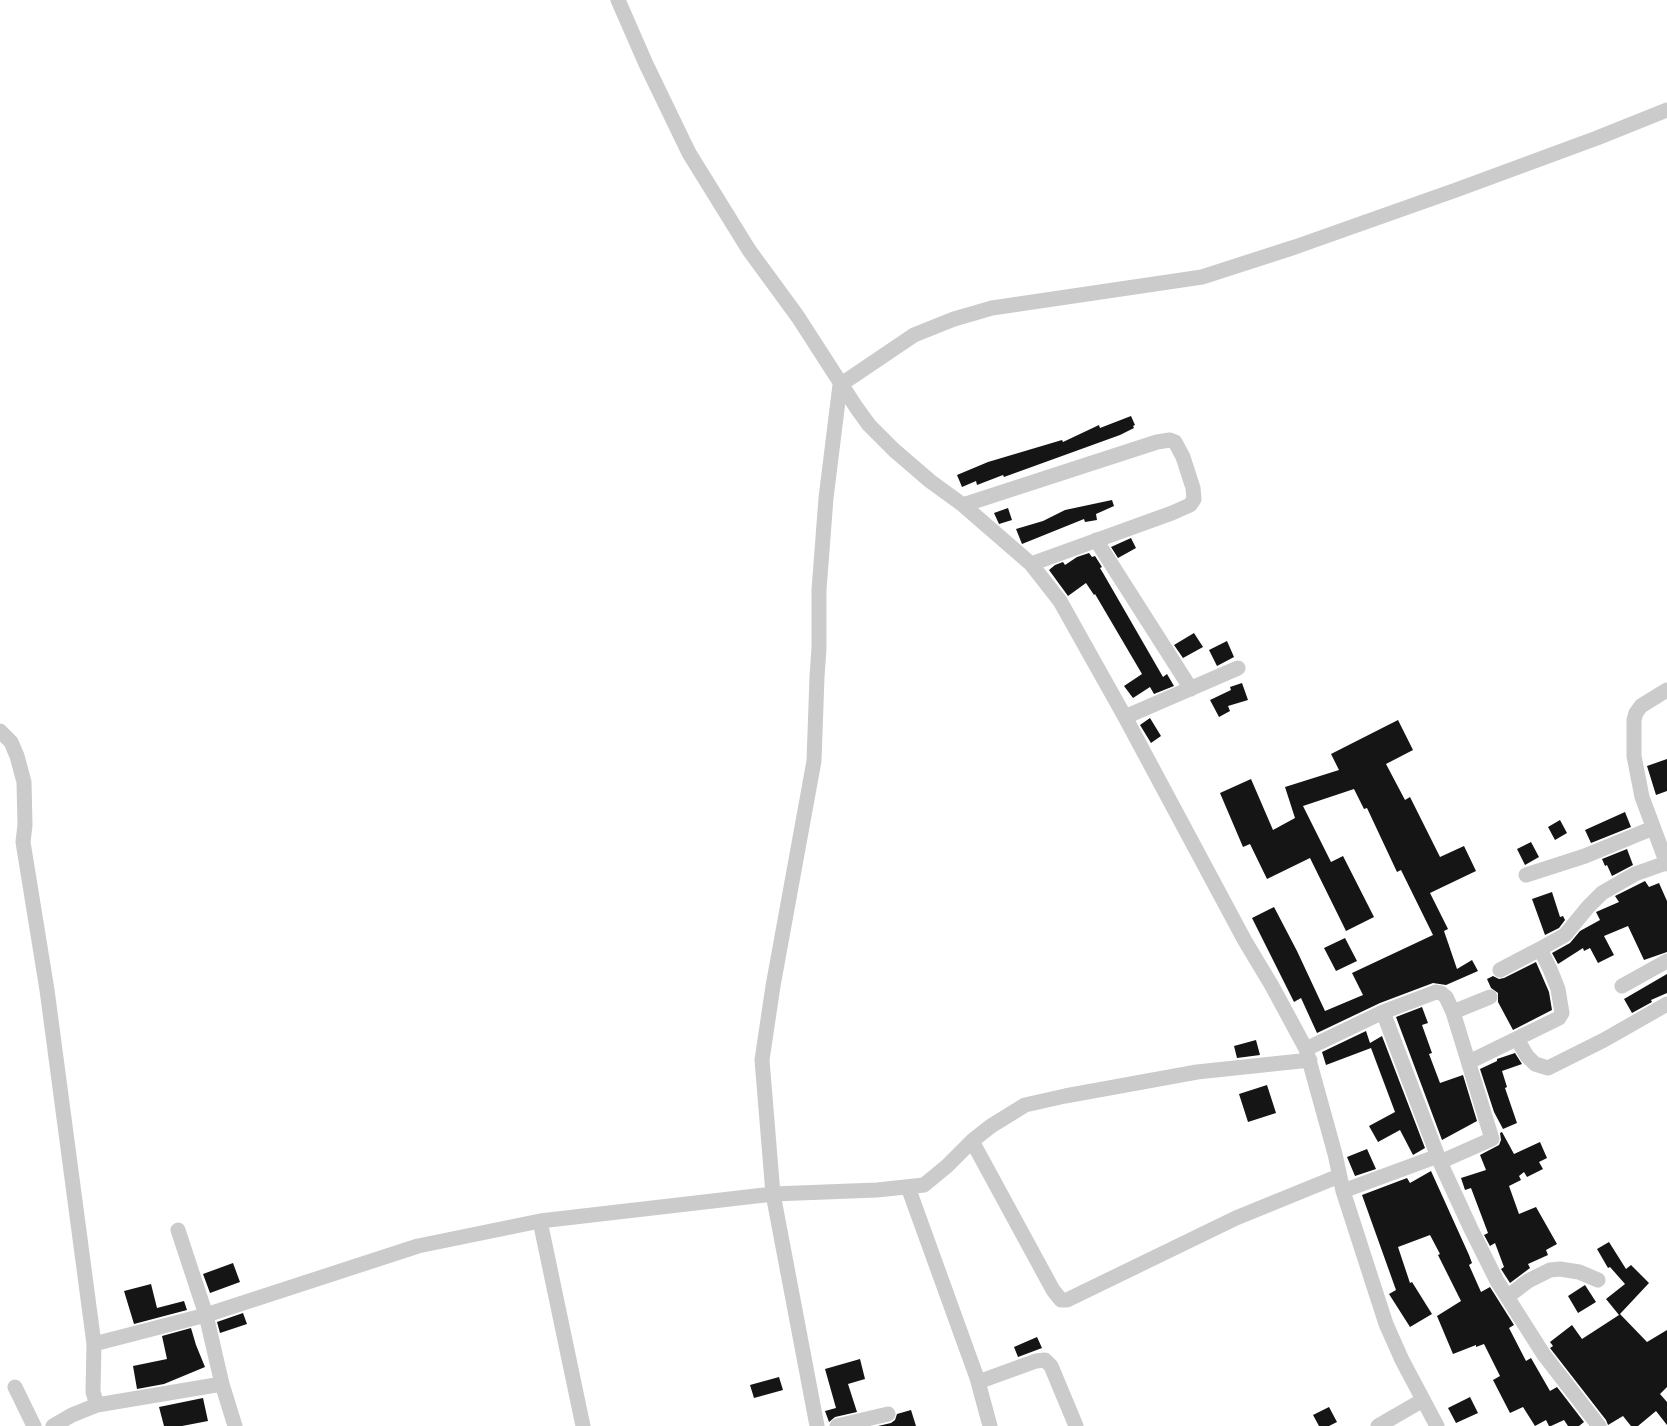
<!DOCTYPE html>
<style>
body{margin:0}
canvas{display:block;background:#fff}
</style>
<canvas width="1667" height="1426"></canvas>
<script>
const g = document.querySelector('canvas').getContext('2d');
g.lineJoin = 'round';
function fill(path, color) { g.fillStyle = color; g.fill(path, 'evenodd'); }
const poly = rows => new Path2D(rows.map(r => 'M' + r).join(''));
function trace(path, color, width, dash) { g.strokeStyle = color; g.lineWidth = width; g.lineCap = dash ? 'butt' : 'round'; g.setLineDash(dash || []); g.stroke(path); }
fill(poly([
 [1131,416,1135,425,1133,426,1134,428,1120,435,1004,477,1003,475,977,485,976,481,962,487,957,475,988,462,1062,440,1063,442,1099,425,1100,428],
 [1112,500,1114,506,1096,514,1097,520,1085,522,1084,519,1022,544,1016,529,1043,521,1065,510],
 [1008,508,1012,520,999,524,994,513],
 [1131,538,1136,548,1118,558,1111,547],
 [1089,553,1092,557,1095,556,1102,567,1100,568,1103,573,1163,677,1167,674,1174,686,1154,694,1150,687,1133,698,1124,686,1142,674,1095,594,1094,595,1086,583,1068,596,1049,570,1055,565,1063,562,1065,565,1077,557],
 [1194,633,1203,647,1183,658,1174,645],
 [1227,641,1234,657,1217,666,1209,650],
 [1242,683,1248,700,1228,706,1230,711,1219,717,1210,700,1231,690,1230,687],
 [1150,718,1161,736,1151,743,1140,725],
 [1398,720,1413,750,1386,764,1405,800,1410,797,1440,857,1464,846,1476,871,1430,893,1448,929,1444,931,1457,969,1472,960,1478,971,1446,985,1433,983,1380,1003,1317,1033,1301,998,1294,1002,1252,918,1274,907,1297,951,1325,1011,1363,995,1352,973,1433,935,1401,870,1397,872,1367,808,1364,809,1354,789,1303,806,1331,862,1343,856,1374,917,1346,931,1310,858,1267,879,1250,844,1243,847,1220,793,1251,779,1273,830,1295,818,1285,787,1339,770,1331,754],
 [1667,759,1667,791,1656,795,1647,766],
 [1625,812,1631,827,1591,843,1585,830],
 [1560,820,1567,833,1555,840,1548,827],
 [1531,842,1539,857,1525,865,1517,849],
 [1627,849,1633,865,1612,876,1607,865,1605,866,1602,859],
 [1645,881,1649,887,1659,883,1667,901,1667,952,1644,960,1628,926,1604,936,1614,955,1598,963,1590,948,1584,951,1583,948,1558,964,1552,953,1570,943,1580,931,1600,920,1596,912,1619,902,1615,896],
 [1552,892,1560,917,1563,916,1565,920,1559,928,1545,935,1532,899],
 [1345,938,1357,961,1336,971,1324,948],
 [1536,962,1549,992,1552,1010,1513,1030,1498,1002,1498,993,1491,988,1487,979,1493,976,1499,979,1504,978],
 [1667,974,1667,993,1651,1000,1652,1002,1632,1013,1624,999],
 [1422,1007,1428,1023,1422,1025,1432,1053,1429,1054,1440,1083,1463,1075,1477,1121,1442,1140,1396,1017],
 [1366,1031,1370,1043,1382,1036,1425,1148,1413,1155,1400,1130,1378,1142,1369,1126,1395,1112,1371,1048,1326,1065,1322,1052],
 [1256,1040,1260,1055,1237,1058,1234,1046],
 [1515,1053,1522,1064,1502,1071,1507,1087,1505,1088,1517,1123,1503,1129,1494,1112,1480,1069,1497,1061,1497,1059],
 [1267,1085,1276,1113,1248,1122,1239,1094],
 [1502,1132,1514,1154,1540,1142,1547,1158,1539,1162,1543,1169,1527,1177,1524,1172,1519,1176,1521,1180,1509,1186,1519,1214,1536,1207,1557,1244,1546,1250,1548,1255,1528,1264,1530,1268,1510,1283,1501,1269,1504,1267,1495,1243,1490,1246,1484,1235,1488,1233,1471,1188,1465,1190,1461,1178,1486,1170,1480,1155,1499,1145,1501,1140,1500,1133],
 [1367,1149,1376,1169,1355,1176,1347,1157],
 [1431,1171,1469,1255,1472,1263,1469,1265,1481,1292,1490,1287,1514,1325,1509,1328,1526,1361,1531,1358,1550,1391,1557,1387,1584,1422,1579,1426,1568,1426,1564,1420,1551,1426,1549,1426,1546,1420,1535,1426,1523,1407,1510,1413,1493,1380,1500,1376,1484,1344,1476,1347,1476,1345,1453,1354,1437,1316,1461,1301,1438,1255,1440,1254,1430,1235,1398,1247,1410,1283,1412,1282,1432,1314,1410,1327,1389,1294,1396,1290,1362,1195,1407,1178,1410,1183],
 [1609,1242,1626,1269,1631,1265,1649,1283,1620,1314,1647,1342,1667,1330,1667,1387,1660,1394,1667,1402,1667,1425,1656,1411,1638,1426,1631,1426,1623,1416,1608,1425,1606,1420,1550,1348,1553,1346,1550,1342,1572,1325,1582,1339,1619,1315,1606,1299,1625,1284,1610,1267,1608,1268,1597,1249],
 [233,1263,240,1282,210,1293,203,1274],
 [151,1284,157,1308,184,1301,187,1310,134,1324,124,1291],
 [1585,1285,1596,1302,1578,1313,1568,1296],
 [243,1313,247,1324,220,1333,217,1322],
 [191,1328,196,1345,205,1367,164,1384,137,1389,133,1366,167,1359,162,1336],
 [1037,1337,1042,1348,1018,1357,1014,1347],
 [860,1359,865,1379,848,1384,857,1412,835,1417,829,1422,825,1411,836,1408,825,1369],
 [779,1377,783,1390,754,1398,750,1385],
 [1470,1397,1478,1413,1456,1423,1448,1408],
 [203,1398,208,1421,182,1426,164,1426,159,1407],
 [1329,1407,1337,1422,1329,1426,1319,1426,1313,1415],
 [911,1410,916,1426,878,1426,891,1423,895,1420,897,1414]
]), '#151515');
trace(poly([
 [618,0,646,64,689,153,749,250,798,317,856,407,869,425,894,450,930,481,963,505,1031,564,1060,601,1125,717,1245,941,1272,986,1306,1049,1335,1154,1343,1191,1386,1324,1402,1360,1437,1426],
 [963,505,1157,442,1170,440,1175,442,1183,457,1193,488,1194,499,1190,505,1172,513,1031,564],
 [1096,540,1191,689],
 [1667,690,1641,706,1636,713,1634,720,1634,756,1642,797,1667,864],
 [1125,717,1238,668],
 [0,731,11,742,17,756,24,782,25,825,23,842,47,990,94,1344,93,1392,97,1405,72,1415,53,1426],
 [1526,875,1585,856,1653,828],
 [1500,970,1540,949],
 [1622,986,1667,961],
 [1383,1012,1440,1162,1471,1229,1497,1281,1544,1355,1599,1426],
 [1453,1012,1490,997],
 [1517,1039,1527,1056,1535,1064,1548,1068,1604,1040,1667,1004],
 [1306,1049,1383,1012,1436,992,1441,993,1446,997,1453,1012,1492,1139,1440,1162],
 [1469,1062,1559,1018,1562,1013,1558,989,1550,969,1540,949,1565,935,1588,907,1602,893,1635,874,1666,863],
 [972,1141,1053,1290,1061,1300,1067,1300,1236,1218,1339,1176],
 [908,1187,977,1378,990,1426],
 [1343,1191,1438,1156],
 [540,1221,583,1426],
 [178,1230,206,1315,222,1384,235,1426],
 [1507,1297,1528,1281,1550,1270,1560,1269,1579,1272,1598,1280],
 [94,1344,206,1315,418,1246,540,1221,773,1194,877,1190,924,1185,947,1166,972,1141,991,1126,1025,1105,1065,1096,1197,1072,1310,1060],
 [978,1382,1036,1361,1045,1360,1051,1366,1076,1426],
 [15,1387,34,1426],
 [97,1405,222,1384],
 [817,1426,773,1194,762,1060,773,986,814,761,817,677,819,648,819,590,826,498,840,385,914,335,954,319,992,308,1202,277,1295,247,1456,190,1597,138,1667,110],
 [837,1426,888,1414],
 [1378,1426,1423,1400]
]), '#cbcbcb', 15);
</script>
